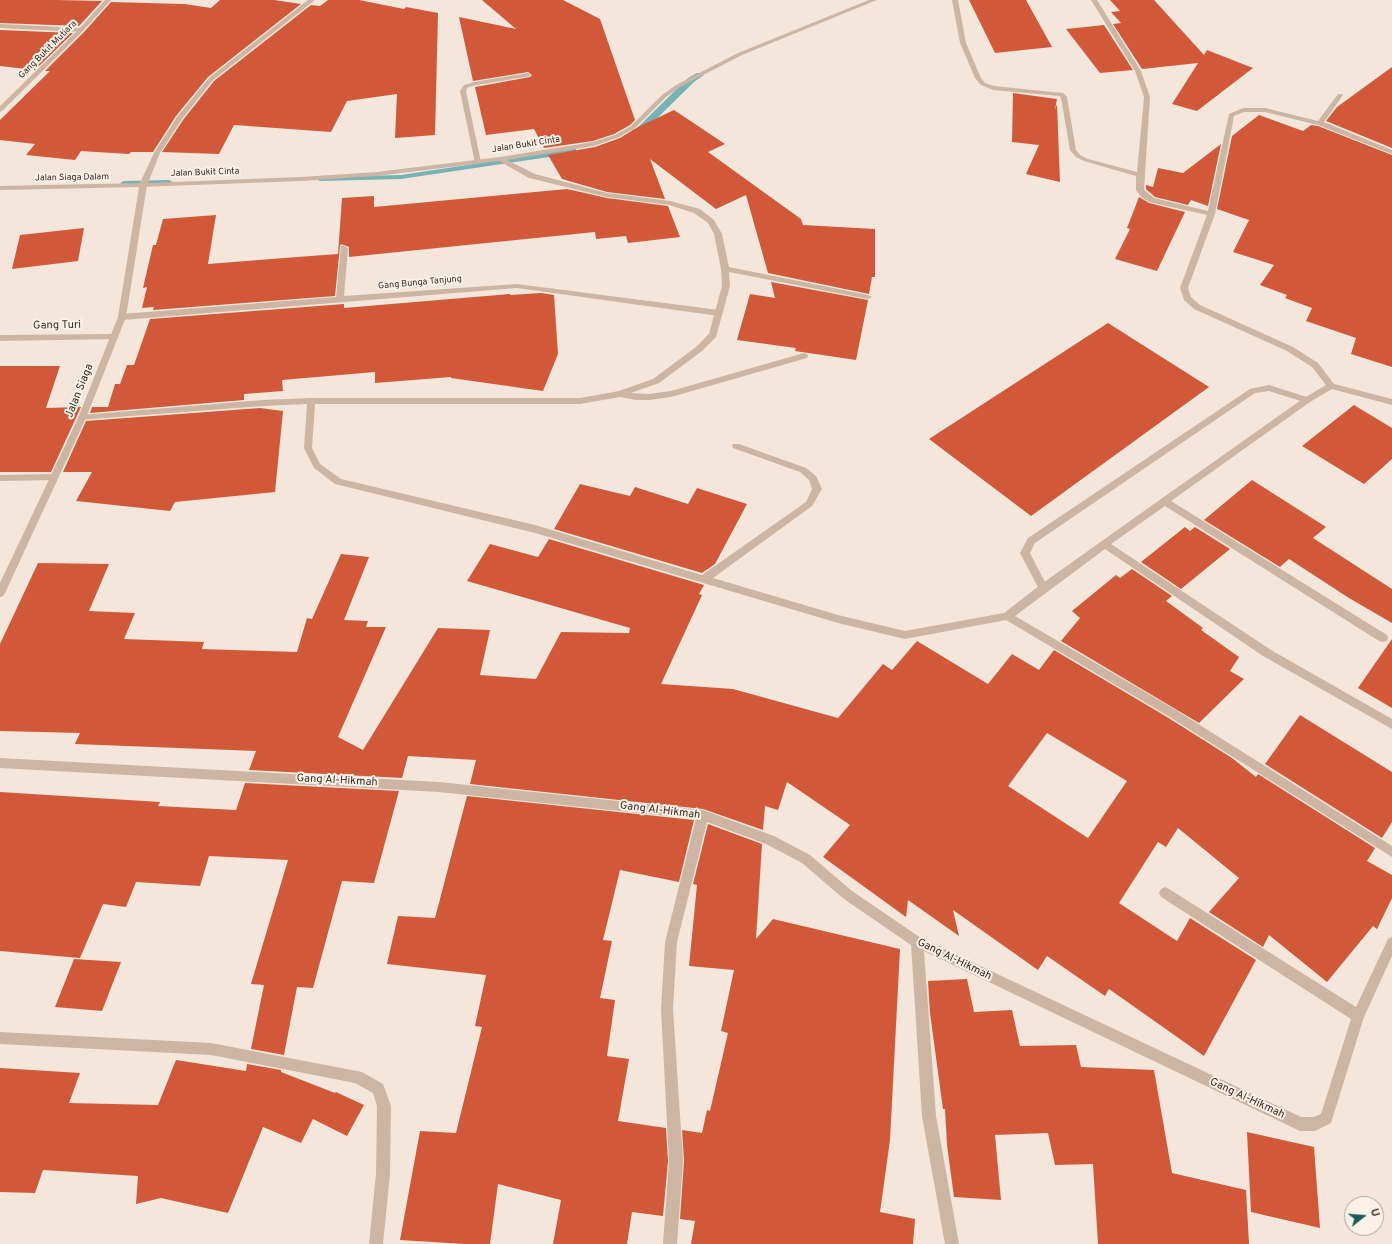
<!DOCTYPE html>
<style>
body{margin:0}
#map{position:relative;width:1392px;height:1244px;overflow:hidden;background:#f4e6da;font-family:Overpass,sans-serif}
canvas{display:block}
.north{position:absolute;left:1344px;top:1196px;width:40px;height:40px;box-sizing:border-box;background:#fbf1e6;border:1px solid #ada29a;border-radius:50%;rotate:73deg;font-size:11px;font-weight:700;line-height:16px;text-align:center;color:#382b27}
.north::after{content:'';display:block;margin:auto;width:14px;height:18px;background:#185b5d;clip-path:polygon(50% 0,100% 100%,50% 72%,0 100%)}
</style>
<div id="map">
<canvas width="1392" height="1244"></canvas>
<div class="north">U</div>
</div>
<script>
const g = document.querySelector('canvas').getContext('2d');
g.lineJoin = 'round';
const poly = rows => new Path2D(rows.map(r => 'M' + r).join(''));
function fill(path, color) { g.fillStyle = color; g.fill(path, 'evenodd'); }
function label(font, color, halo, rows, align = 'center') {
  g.font = font + ' Overpass,sans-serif'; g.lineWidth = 4; g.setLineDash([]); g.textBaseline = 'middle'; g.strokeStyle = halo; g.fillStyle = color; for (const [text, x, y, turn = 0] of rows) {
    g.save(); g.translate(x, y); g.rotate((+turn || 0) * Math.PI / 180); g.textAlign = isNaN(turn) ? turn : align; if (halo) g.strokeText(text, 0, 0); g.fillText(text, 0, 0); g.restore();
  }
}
fill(poly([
 [697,73,700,73,704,75,694,82,642,133,632,134,632,130,636,129,688,78,697,73],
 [573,149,576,149,576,153,401,179,320,181,316,179,320,177,401,175,573,149],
 [169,180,173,182,172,184,124,185,120,183,124,181,169,180]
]), '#76b3b4');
fill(poly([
 [0,0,56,0,102,1,79,26,0,23],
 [220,0,274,0,301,4,208,77,176,116,153,152,131,152,129,154,81,151,75,160,26,155,35,144,0,140,0,120,50,71,45,71,84,32,111,2,184,4,211,8],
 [328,0,359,0,404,9,406,7,438,13,435,135,395,138,397,94,347,101,331,132,234,125,219,154,162,152,183,120,214,81,311,5,320,6],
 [482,0,563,0,600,19,635,120,630,125,614,134,593,141,544,148,534,129,486,135,475,87,530,77,532,75,528,72,473,81,459,17,516,29],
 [969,0,1026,0,1052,47,995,53],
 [1110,0,1154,0,1204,55,1207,50,1253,68,1197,111,1172,104,1198,63,1142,69,1113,24,1121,23,1111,12,1120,11],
 [1104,25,1133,70,1100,73,1066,29],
 [0,30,73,33,35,70,0,66],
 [1392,67,1392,148,1326,121,1337,107],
 [1013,93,1057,99,1055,110,1057,104,1060,182,1026,174,1039,145,1012,142],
 [674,110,725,144,708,152,801,219,803,225,875,229,875,277,872,277,869,294,768,273,746,195,716,209,650,159,665,199,607,192,562,179,548,155,595,147,620,138,638,127],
 [1259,115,1303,131,1311,125,1318,126,1392,155,1392,367,1351,354,1356,338,1306,321,1312,308,1285,298,1287,295,1260,285,1274,265,1233,252,1249,220,1217,209,1232,136],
 [1221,144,1208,206,1191,200,1188,205,1155,197,1146,189,1146,185,1153,187,1158,168,1183,173],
 [567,189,607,198,668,206,680,237,628,243,626,236,596,239,595,232,349,257,349,247,341,244,340,246,335,296,153,310,154,307,142,308,147,287,143,288,153,245,156,245,163,219,216,215,208,264,297,257,338,254,342,198,374,196,374,207],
 [1139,197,1149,203,1185,212,1157,271,1115,259,1130,229,1127,228],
 [84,228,78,261,12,269,20,235],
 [771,282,868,300,856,360,795,351,796,348,737,340,750,294,775,298],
 [541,293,554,295,558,354,543,391,451,378,451,377,375,383,375,372,282,380,283,391,244,394,244,400,90,413,92,407,108,407,115,384,120,384,127,365,134,365,150,319,344,304,344,308,510,294,510,295],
 [1108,323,1209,387,1031,516,929,439],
 [0,366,60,366,46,408,81,407,51,472,0,472],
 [1354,405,1392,428,1392,459,1364,484,1302,446],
 [260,408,283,411,275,492,175,502,170,511,76,501,92,472,63,472,86,421],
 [1252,480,1326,527,1313,538,1392,589,1392,623,1349,598,1289,559,1280,567,1204,520],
 [580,484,630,496,635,487,688,504,697,488,747,504,715,564,702,573,554,529],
 [1185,527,1190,531,1195,527,1230,549,1181,589,1141,562],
 [549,539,704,585,699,594,702,595,661,684,733,689,838,718,883,664,892,670,917,641,988,684,1012,654,1039,670,1054,650,1167,717,1232,758,1256,777,1258,774,1375,848,1367,861,1392,875,1392,898,1377,929,1373,926,1327,982,1269,935,1263,947,1209,912,1239,878,1178,828,1166,847,1158,842,1119,903,1177,941,1190,918,1256,960,1204,1056,1109,989,1105,996,1047,956,1038,970,953,910,959,936,908,900,906,917,823,857,850,825,787,782,778,810,765,806,763,830,703,809,470,784,476,760,408,756,402,778,249,770,256,751,75,744,80,733,0,731,0,644,38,563,109,564,89,611,135,613,124,639,204,642,202,649,297,652,307,618,312,619,341,554,369,557,344,620,368,621,366,627,386,627,338,737,363,750,438,628,490,630,480,675,536,679,561,632,629,633,630,628,467,581,490,544,538,557],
 [1047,733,1127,781,1088,838,1008,786],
 [1132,569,1172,596,1166,601,1203,628,1201,630,1239,657,1230,671,1244,679,1199,723,1061,641,1080,618,1072,611,1116,575,1120,578],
 [1392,639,1392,708,1358,688],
 [1300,715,1392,772,1392,822,1382,838,1265,764],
 [245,783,399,791,374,883,342,881,313,988,297,987,284,1055,251,1049,264,985,251,984,288,860,209,856,200,886,136,882,126,907,103,904,80,958,0,951,0,792,160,802,158,806,236,810],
 [467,796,694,820,679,882,620,870,603,940,612,941,600,998,615,1000,607,1056,629,1059,618,1121,666,1128,668,1161,663,1216,632,1212,627,1244,553,1244,561,1200,498,1184,490,1244,465,1244,400,1240,420,1131,456,1133,482,1027,475,1026,486,975,387,964,398,916,435,918],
 [708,824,762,844,756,939,773,919,900,949,890,1140,880,1212,915,1219,913,1244,691,1244,695,1221,680,1219,684,1161,682,1130,702,1133,707,1110,710,1111,728,1033,721,1031,734,970,689,966,697,885,693,884],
 [74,959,121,962,102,1011,55,1007],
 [967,979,974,1012,1012,1010,1020,1046,1076,1045,1081,1067,1154,1070,1172,1173,1246,1190,1249,1244,1098,1244,1093,1164,1055,1165,1048,1133,995,1135,1001,1200,954,1197,947,1145,945,1109,943,1109,930,1013,928,981],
 [176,1060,246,1071,247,1064,281,1070,281,1072,335,1093,336,1092,364,1105,347,1136,313,1119,301,1143,263,1127,228,1213,161,1198,136,1204,138,1176,43,1170,35,1193,0,1192,0,1068,80,1073,69,1103,158,1105],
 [1247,1132,1314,1147,1320,1228,1251,1212]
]), '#d1593a');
fill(poly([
 [105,0,111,0,83,31,2,111,0,112,0,106,79,29,105,0],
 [528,73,531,75,530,76,477,85,468,87,466,91,481,162,479,163,475,163,460,91,464,85,474,82,528,73],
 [341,246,344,246,348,248,344,296,517,284,719,310,723,313,719,316,517,288,122,320,118,317,122,314,336,297,341,246],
 [1269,385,1310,398,1311,400,1307,403,1269,391,1255,393,1035,543,1030,553,1048,588,1046,591,1040,591,1020,553,1028,538,1250,389,1269,385]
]), '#cdb5a4');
fill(poly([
 [308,0,315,0,213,80,182,119,160,153,148,183,301,177,377,172,500,157,593,142,615,135,631,126,662,95,676,85,738,53,869,0,877,0,742,55,680,87,666,97,635,128,619,137,594,146,507,160,535,174,607,193,670,201,700,209,714,220,722,234,729,267,868,295,872,297,868,299,729,272,730,286,716,337,702,351,659,383,631,393,649,394,671,391,804,353,807,354,808,356,807,358,671,397,649,400,636,400,620,397,580,404,315,404,312,448,320,464,341,479,535,525,702,575,806,502,812,489,809,480,800,472,733,448,732,446,733,444,739,444,806,468,816,476,822,489,812,506,713,578,838,615,905,631,1004,613,1040,585,1161,499,1304,398,1326,385,1312,367,1287,351,1194,309,1184,300,1180,288,1207,215,1149,202,1141,197,1136,190,1136,176,1084,161,1076,157,1070,150,1061,98,1059,96,993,90,981,85,975,78,960,43,952,0,958,0,966,43,981,78,985,83,994,86,1063,93,1067,97,1076,150,1080,155,1088,159,1137,172,1144,97,1135,71,1091,0,1097,0,1141,71,1150,97,1144,190,1154,198,1208,211,1229,114,1243,108,1265,108,1318,121,1338,94,1342,94,1343,95,1324,122,1392,150,1392,154,1318,125,1265,112,1244,112,1234,116,1215,214,1188,288,1191,297,1200,305,1293,347,1318,363,1334,384,1392,399,1392,405,1332,389,1310,402,1171,501,1387,635,1388,638,1387,641,1383,642,1379,641,1165,506,1111,544,1271,650,1392,719,1392,729,1263,656,1105,549,1015,616,1176,710,1392,846,1392,857,1168,716,1006,620,905,639,838,623,535,533,335,484,314,468,304,448,307,404,263,406,79,420,78,418,79,416,82,415,263,400,311,398,580,398,619,391,653,379,696,347,709,334,722,286,721,269,714,234,708,223,694,213,669,205,607,197,529,178,499,161,377,176,301,181,140,187,139,185,154,153,177,117,209,78,308,0],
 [0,24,81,28,84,30,81,32,0,28,0,24],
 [114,334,118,337,117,339,0,341,0,335,114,334],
 [54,474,59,477,54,480,0,481,0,475,54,474],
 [0,758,439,782,703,810,774,836,810,855,852,891,921,938,1301,1117,1314,1117,1321,1114,1351,1019,1161,897,1159,893,1161,889,1165,887,1169,889,1356,1007,1388,939,1392,937,1392,956,1364,1017,1331,1123,1315,1131,1300,1131,924,951,936,1116,959,1244,945,1244,922,1116,911,945,844,899,802,863,766,844,707,822,677,942,673,1009,683,1161,677,1244,663,1244,669,1161,661,1009,665,942,696,819,439,792,0,768,0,758],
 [0,1032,211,1043,362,1072,383,1084,391,1106,390,1174,383,1244,369,1244,376,1174,377,1106,373,1093,355,1083,211,1055,0,1044,0,1032]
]), '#cdb5a4');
fill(poly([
 [143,183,147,185,126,317,86,418,5,593,3,596,0,597,0,583,78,418,118,317,139,187,0,190,0,186,143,183]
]), '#cdb5a4');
label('9px', '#382b27', '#fbf1e6', [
 ["Gang Bukit Mutiara",48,50,-45],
 ["Jalan Bukit Cinta",526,145,-9],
 ["Jalan Bukit Cinta",205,173,-2],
 ["Jalan Siaga Dalam",72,178,-1],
 ["Gang Bunga Tanjung",420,283,-5]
]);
label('11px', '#382b27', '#fbf1e6', [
 ["Gang Turi",57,326,-1],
 ["Jalan Siaga",80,391,-68],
 ["Gang Al-Hikmah",337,781,3],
 ["Gang Al-Hikmah",660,811,7],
 ["Gang Al-Hikmah",954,960,26],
 ["Gang Al-Hikmah",1247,1099,25]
]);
</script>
